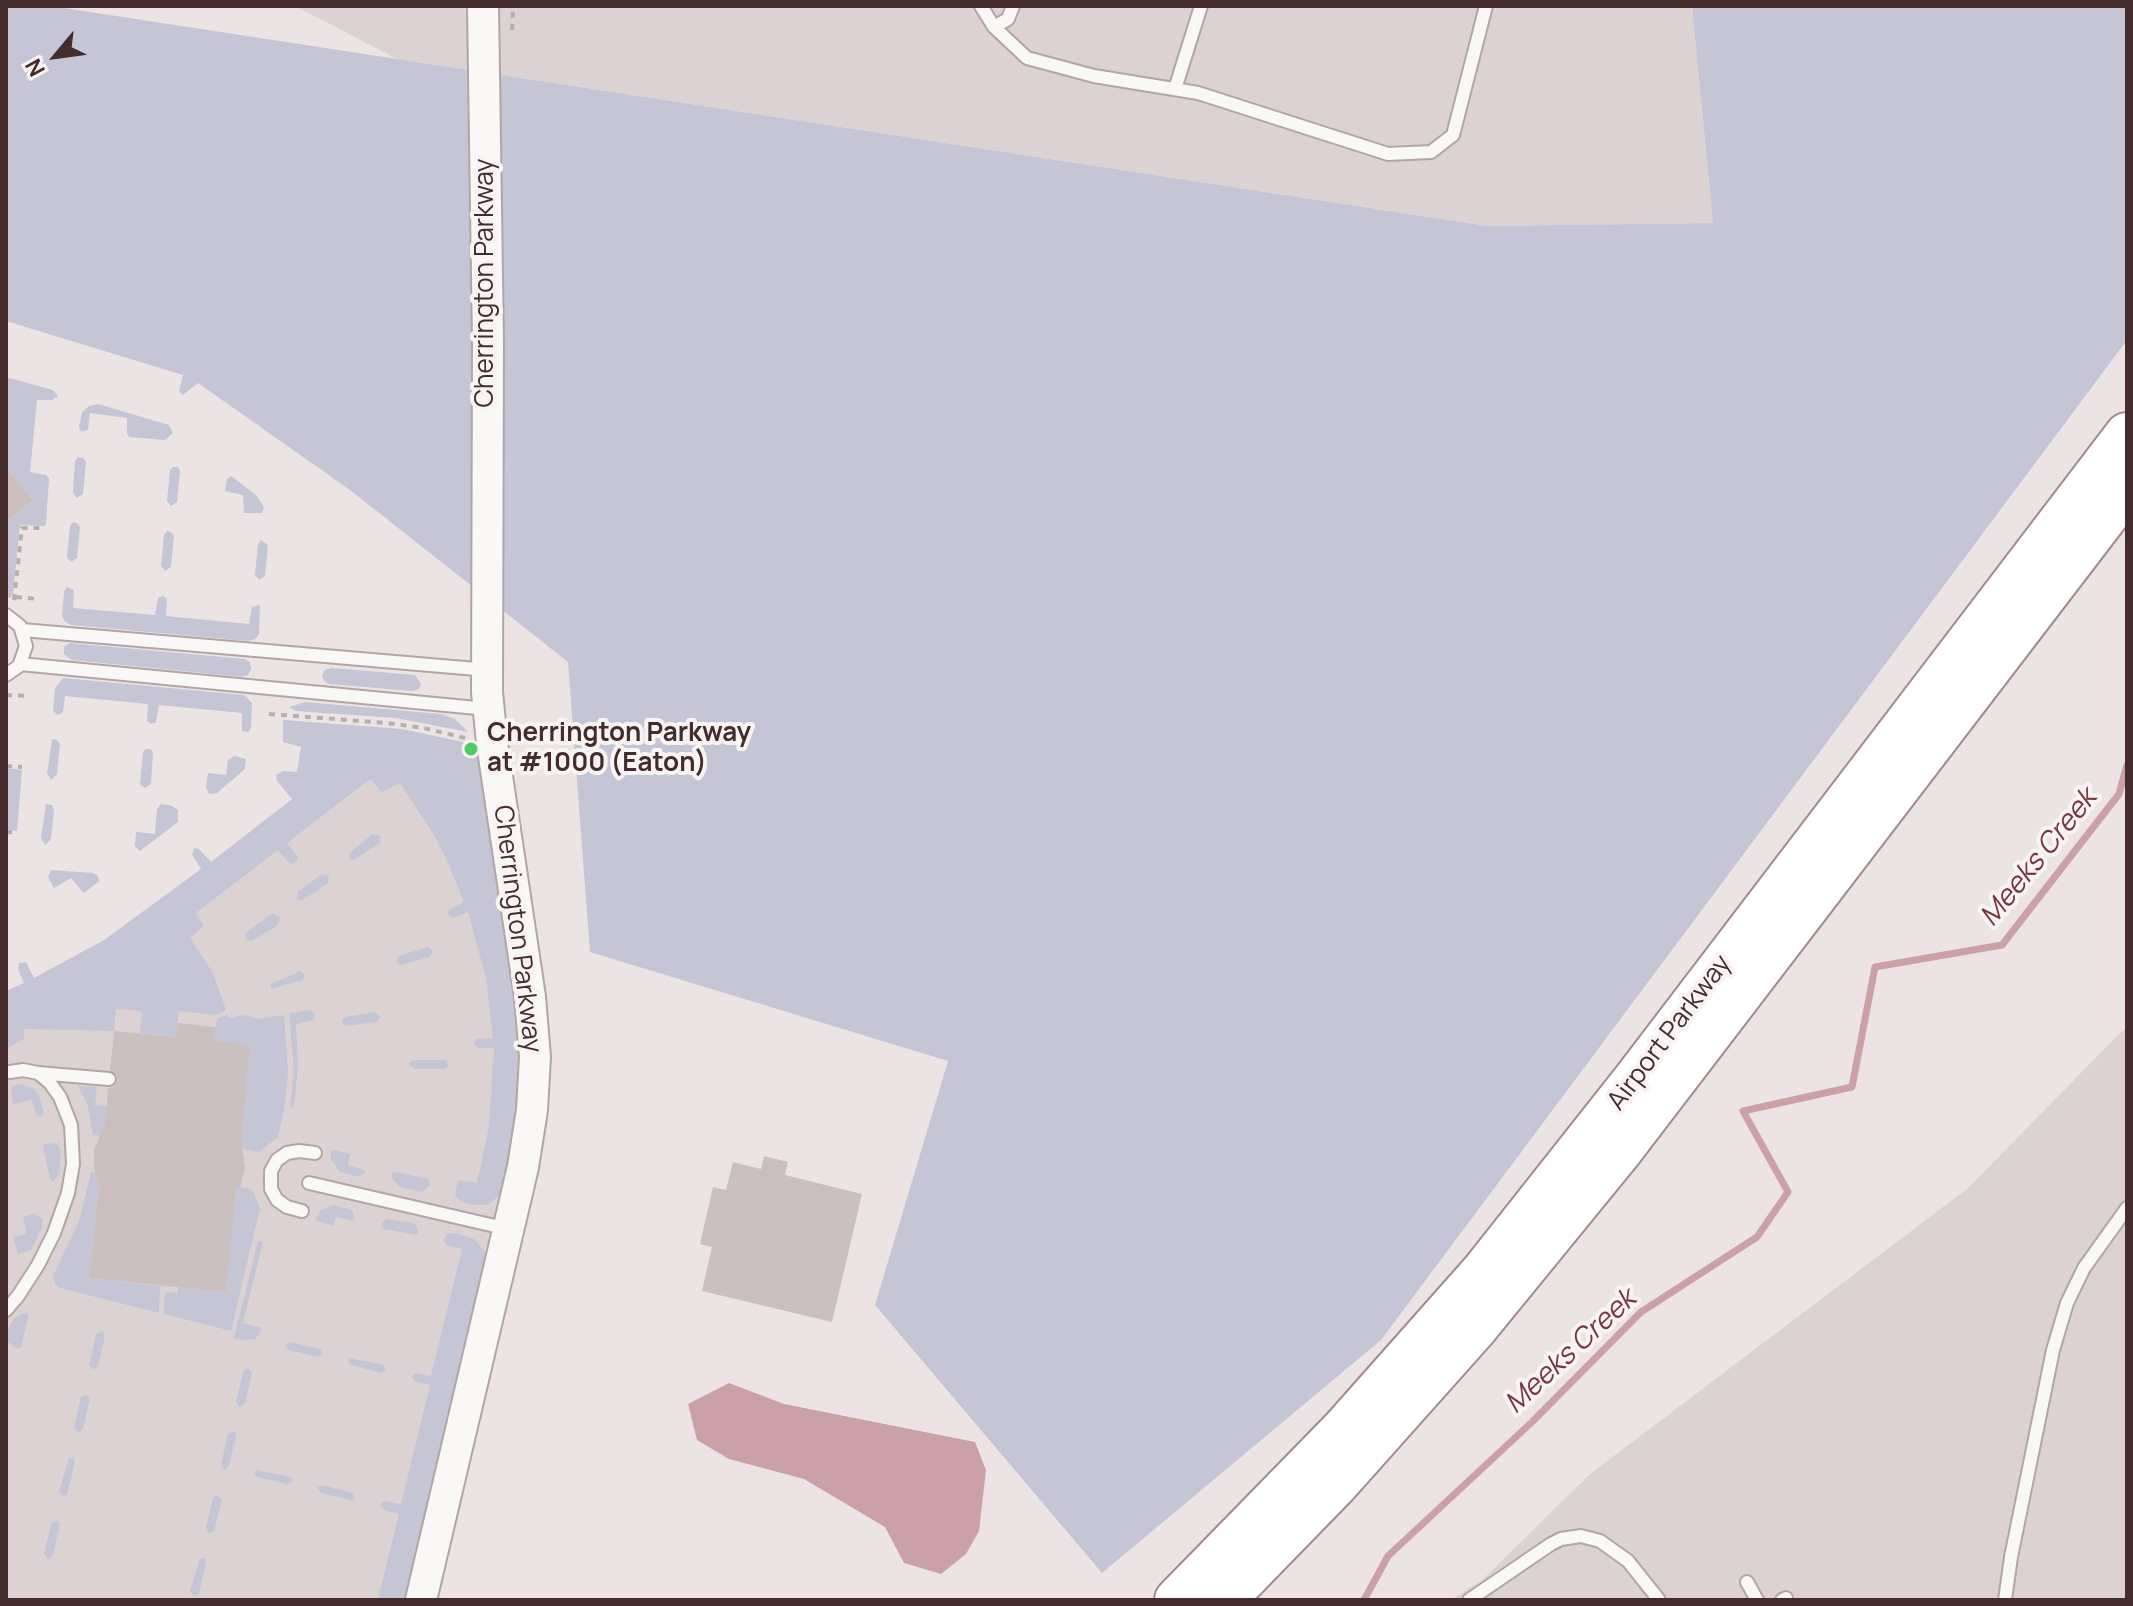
<!DOCTYPE html>
<style>
body{margin:0}
#map{position:relative;width:2133px;height:1606px;overflow:hidden;background:#ece4e4;font-family:Manrope,sans-serif}
canvas{display:block}
.frame{position:absolute;inset:0;border:8px solid #442c2c;pointer-events:none}
.north{position:absolute;left:16px;top:16px;width:80px;height:80px;-webkit-text-stroke:6px #f9f4f4;paint-order:stroke;rotate:241deg;font-size:22px;font-weight:700;line-height:32px;text-align:center;color:#442c2c}
.north::after{content:'';display:block;margin:auto;width:28px;height:36px;background:#442c2c;clip-path:polygon(50% 0,100% 100%,50% 72%,0 100%)}
</style>
<div id="map">
<canvas width="2133" height="1606"></canvas>
<div class="frame"></div>
<div class="north">N</div>
</div>
<script>
const g = document.querySelector('canvas').getContext('2d');
g.lineJoin = 'round';
function fill(path, color) { g.fillStyle = color; g.fill(path, 'evenodd'); }
const poly = rows => new Path2D(rows.map(r => 'M' + r).join(''));
function trace(path, color, width, dash) { g.strokeStyle = color; g.lineWidth = width; g.lineCap = dash ? 'butt' : 'round'; g.setLineDash(dash || []); g.stroke(path); }
function label(font, color, halo, rows, align = 'center') {
  g.font = font + ' Manrope,sans-serif'; g.lineWidth = 8; g.setLineDash([]); g.textBaseline = 'middle'; g.strokeStyle = halo; g.fillStyle = color; for (const [text, x, y, turn = 0] of rows) {
    g.save(); g.translate(x, y); g.rotate((+turn || 0) * Math.PI / 180); g.textAlign = isNaN(turn) ? turn : align; if (halo) g.strokeText(text, 0, 0); g.fillText(text, 0, 0); g.restore();
  }
}
fill(poly([
 [295,6,1692,6,1713,223,1487,226,397,59],
 [396,744,494,907,522,1150,485,1253,401,1600,6,1600,6,1012],
 [2127,1026,2127,1600,1451,1600,1483,1579,1590,1474,1968,1188]
]), '#ddd2d3');
fill(poly([
 [6,6,51,6,1487,226,1713,223,1692,6,2127,6,2127,340,1381,1340,1102,1573,875,1305,948,1061,590,952,568,662,350,490,198,383,183,395,179,391,183,375,6,321],
 [6,377,53,390,58,396,52,400,37,400,30,472,46,475,49,479,46,523,45,526,20,525,13,594,10,598,6,597,6,523,33,500,6,467],
 [98,404,169,425,173,433,165,440,129,437,127,433,127,418,90,413,88,430,81,432,79,427,82,412,89,406],
 [78,457,83,458,86,462,83,494,77,498,73,493,75,461],
 [173,467,178,467,180,471,177,502,171,506,167,501,170,470],
 [231,476,256,495,264,507,262,513,244,513,243,495,225,491,227,479],
 [73,522,77,523,80,527,77,558,71,562,67,557,70,526],
 [167,531,171,532,174,536,171,567,165,571,161,566,164,535],
 [261,540,268,545,265,576,259,580,255,575,258,544],
 [67,587,74,590,73,608,155,615,158,598,163,596,167,599,166,616,249,624,252,607,260,605,259,634,255,639,248,641,71,625,65,622,62,616,64,592],
 [70,643,244,659,250,662,251,669,248,675,242,677,72,660,64,654,64,647],
 [331,668,415,675,421,684,419,689,413,691,329,684,324,681,322,675,325,670],
 [63,678,244,695,252,703,251,728,248,732,242,731,242,713,159,705,156,722,151,724,147,721,148,704,65,696,63,712,58,715,53,711,55,688],
 [305,702,441,714,455,719,468,732,396,718,296,711,289,707],
 [283,720,402,729,463,742,476,748,517,995,521,1068,518,1121,502,1193,488,1205,475,1205,462,1202,455,1195,458,1180,477,1183,489,1126,494,1048,478,1048,474,1043,477,1039,493,1038,486,978,468,912,453,918,448,914,449,910,464,902,447,861,434,835,400,783,382,792,370,779,287,843,298,857,297,861,292,864,288,862,278,850,196,913,204,926,190,938,213,973,226,1010,216,1015,179,1011,176,1037,140,1033,142,1011,116,1009,114,1031,24,1029,24,1039,6,1049,6,991,24,983,18,969,19,963,26,962,34,978,104,940,201,869,192,855,194,848,199,849,211,862,292,799,277,781,276,775,283,771,297,772,301,747,283,742],
 [52,739,57,740,60,744,57,774,51,780,47,774],
 [146,749,151,749,153,753,151,784,145,788,140,784,143,752],
 [234,756,246,759,245,769,217,793,209,794,206,787,208,773,226,775,228,760],
 [6,768,22,770,17,831,6,830],
 [46,804,52,805,54,810,51,839,45,845,41,838],
 [161,804,172,806,178,810,178,822,140,851,135,846,136,832,155,834,157,809],
 [373,834,381,836,380,843,354,860,350,860,349,853],
 [51,870,93,873,98,876,99,881,84,893,71,878,54,888,48,877],
 [322,874,329,876,328,883,303,900,298,900,297,893],
 [273,913,280,918,277,926,251,941,246,940,245,933],
 [428,947,433,951,430,957,401,965,396,962,398,956],
 [300,971,304,975,303,980,270,989,271,984],
 [310,1010,315,1013,314,1020,296,1024,298,1065,294,1108,290,1107,294,1072,289,1013],
 [375,1012,381,1017,376,1022,346,1026,342,1024,342,1019,345,1017],
 [227,1015,229,1018,245,1015,258,1019,284,1015,288,1072,284,1110,278,1137,259,1152,240,1148,214,1041,217,1019],
 [413,1060,446,1060,448,1067,444,1069,414,1069,409,1064],
 [18,1084,33,1088,39,1095,44,1113,42,1117,36,1115,32,1100,13,1104,11,1087],
 [78,1086,97,1087,95,1105,107,1106,103,1136,93,1135,88,1106],
 [52,1143,58,1145,61,1152,59,1174,53,1182,50,1178,43,1147,44,1144],
 [335,1150,350,1154,348,1165,365,1170,365,1173,356,1177,339,1171,331,1159,331,1151],
 [91,1172,100,1173,89,1278,160,1286,159,1313,60,1288,55,1284,53,1276,79,1221],
 [396,1172,428,1179,430,1185,422,1192,400,1187,392,1179,392,1173],
 [240,1187,252,1189,260,1208,231,1331,164,1314,165,1292,178,1293,178,1287,225,1292,236,1188],
 [333,1205,352,1210,355,1219,351,1220,336,1217,333,1226,315,1220,320,1211],
 [34,1213,43,1220,42,1228,31,1250,18,1254,13,1237,26,1234,23,1217],
 [386,1219,414,1223,418,1230,418,1235,383,1229,381,1225],
 [455,1233,474,1239,484,1250,487,1259,408,1600,378,1600,399,1514,384,1510,380,1504,384,1501,401,1504,430,1385,414,1381,412,1376,415,1373,431,1376,462,1249,446,1245,444,1240,447,1234],
 [258,1241,263,1242,243,1323,261,1328,261,1331,255,1339,242,1340,234,1338],
 [23,1313,28,1314,28,1317,21,1347,17,1349,8,1342,6,1332,14,1319],
 [102,1331,105,1336,98,1366,93,1370,89,1365,96,1335],
 [290,1342,320,1349,323,1354,318,1357,288,1350,285,1345],
 [350,1358,384,1365,386,1370,381,1373,351,1365,348,1362],
 [248,1368,252,1373,245,1403,239,1407,236,1401,243,1372],
 [87,1395,90,1399,83,1429,78,1433,74,1428,81,1397],
 [234,1431,236,1436,229,1466,224,1470,221,1464,228,1434],
 [69,1458,73,1458,75,1462,67,1494,63,1496,59,1491],
 [256,1470,291,1477,293,1481,288,1484,257,1477,254,1474],
 [322,1485,353,1493,355,1499,350,1500,321,1493,317,1488],
 [217,1495,222,1500,214,1531,209,1533,206,1528,213,1498],
 [57,1520,60,1524,53,1555,48,1559,44,1554,51,1524],
 [200,1558,205,1558,206,1562,199,1594,194,1596,190,1591]
]), '#c6c5d5');
fill(poly([
 [729,1383,784,1404,975,1442,986,1470,979,1531,966,1554,941,1574,904,1563,885,1527,804,1479,729,1459,697,1440,688,1404]
]), '#cba0a7');
trace(poly([
 [1364,1600,1388,1556,1532,1422,1641,1312,1757,1237,1788,1192,1743,1111,1852,1087,1875,967,2002,945,2119,794,2127,765]
]), '#cba0a7', 7);
fill(poly([
 [6,467,33,500,6,523],
 [178,1023,216,1027,214,1041,250,1045,241,1140,245,1167,240,1188,236,1188,226,1292,89,1278,99,1186,94,1166,94,1150,105,1123,108,1088,113,1087,118,1081,117,1075,110,1070,114,1031,176,1037],
 [764,1156,788,1162,785,1175,862,1194,832,1322,702,1291,712,1247,700,1244,713,1187,726,1190,733,1162,761,1169]
]), '#cbbebf');
const service = poly([
 [981,6,994,27,1008,19,1013,6],
 [994,27,1027,58,1094,76,1198,93,1388,154,1431,152,1453,135,1486,6],
 [1175,89,1201,6],
 [6,615,20,626,26,646,19,666,6,675],
 [22,630,488,670],
 [20,664,487,709],
 [38,1073,109,1079],
 [309,1183,508,1229],
 [302,1211,287,1207,277,1200,271,1189,271,1171,277,1160,287,1153,299,1151,315,1153],
 [6,1310,18,1296,38,1265,54,1233,68,1193,73,1164,71,1125,60,1097,50,1083,38,1073,23,1070,10,1072],
 [1747,1582,1757,1600],
 [1469,1600,1551,1544,1561,1539,1581,1536,1600,1541,1628,1561,1659,1600],
 [1782,1600,1786,1598],
 [2005,1600,2011,1557,2053,1350,2067,1303,2084,1268,2127,1208]
]);
const tertiary = poly([
 [421,1600,523,1167,532,1110,535,1057,530,997,492,743,487,692,488,343,483,6]
]);
const motorway = poly([
 [1177,1600,1345,1428,1485,1270,1636,1079,2127,435],
 [1223,1600,1335,1485,1475,1328,1622,1148,2127,488]
]);
trace(service, '#b3a5a5', 16);
trace(tertiary, '#b3a5a5', 34);
trace(motorway, '#a28b8d', 48);
trace(poly([
 [512,30,513,6],
 [16,597,38,599],
 [14,600,22,528,44,528],
 [6,695,29,696],
 [269,714,387,723,424,728,465,738],
 [6,766,22,767],
 [6,832,17,833]
]), '#b8aeae', 4, [6, 6]);
trace(service, '#faf7f7', 12);
trace(tertiary, '#faf7f7', 30);
trace(motorway, '#fff', 44);
for (const [x, y, r, color] of [
 [471,749,8,"#4ccd63"]
]) { const dot = new Path2D(); dot.arc(x, y, r, 0, 2 * Math.PI); g.fillStyle = color; g.fill(dot); trace(dot, '#f9f4f4', 3); }
label('26px', '#442c2c', '#f9f4f4', [
 ["Cherrington Parkway",486,283,-90],
 ["Cherrington Parkway",517,929,83],
 ["Airport Parkway",1670,1033,-53]
]);
label('bold 26px', '#442c2c', '#f9f4f4', [
 ["Cherrington Parkway",487,734],
 ["at #1000 (Eaton)",487,764]
], 'left');
label('italic 28px', '#78363e', '#f9f4f4', [
 ["Meeks Creek",2039,858,-51],
 ["Meeks Creek",1571,1352,-43]
]);
</script>
